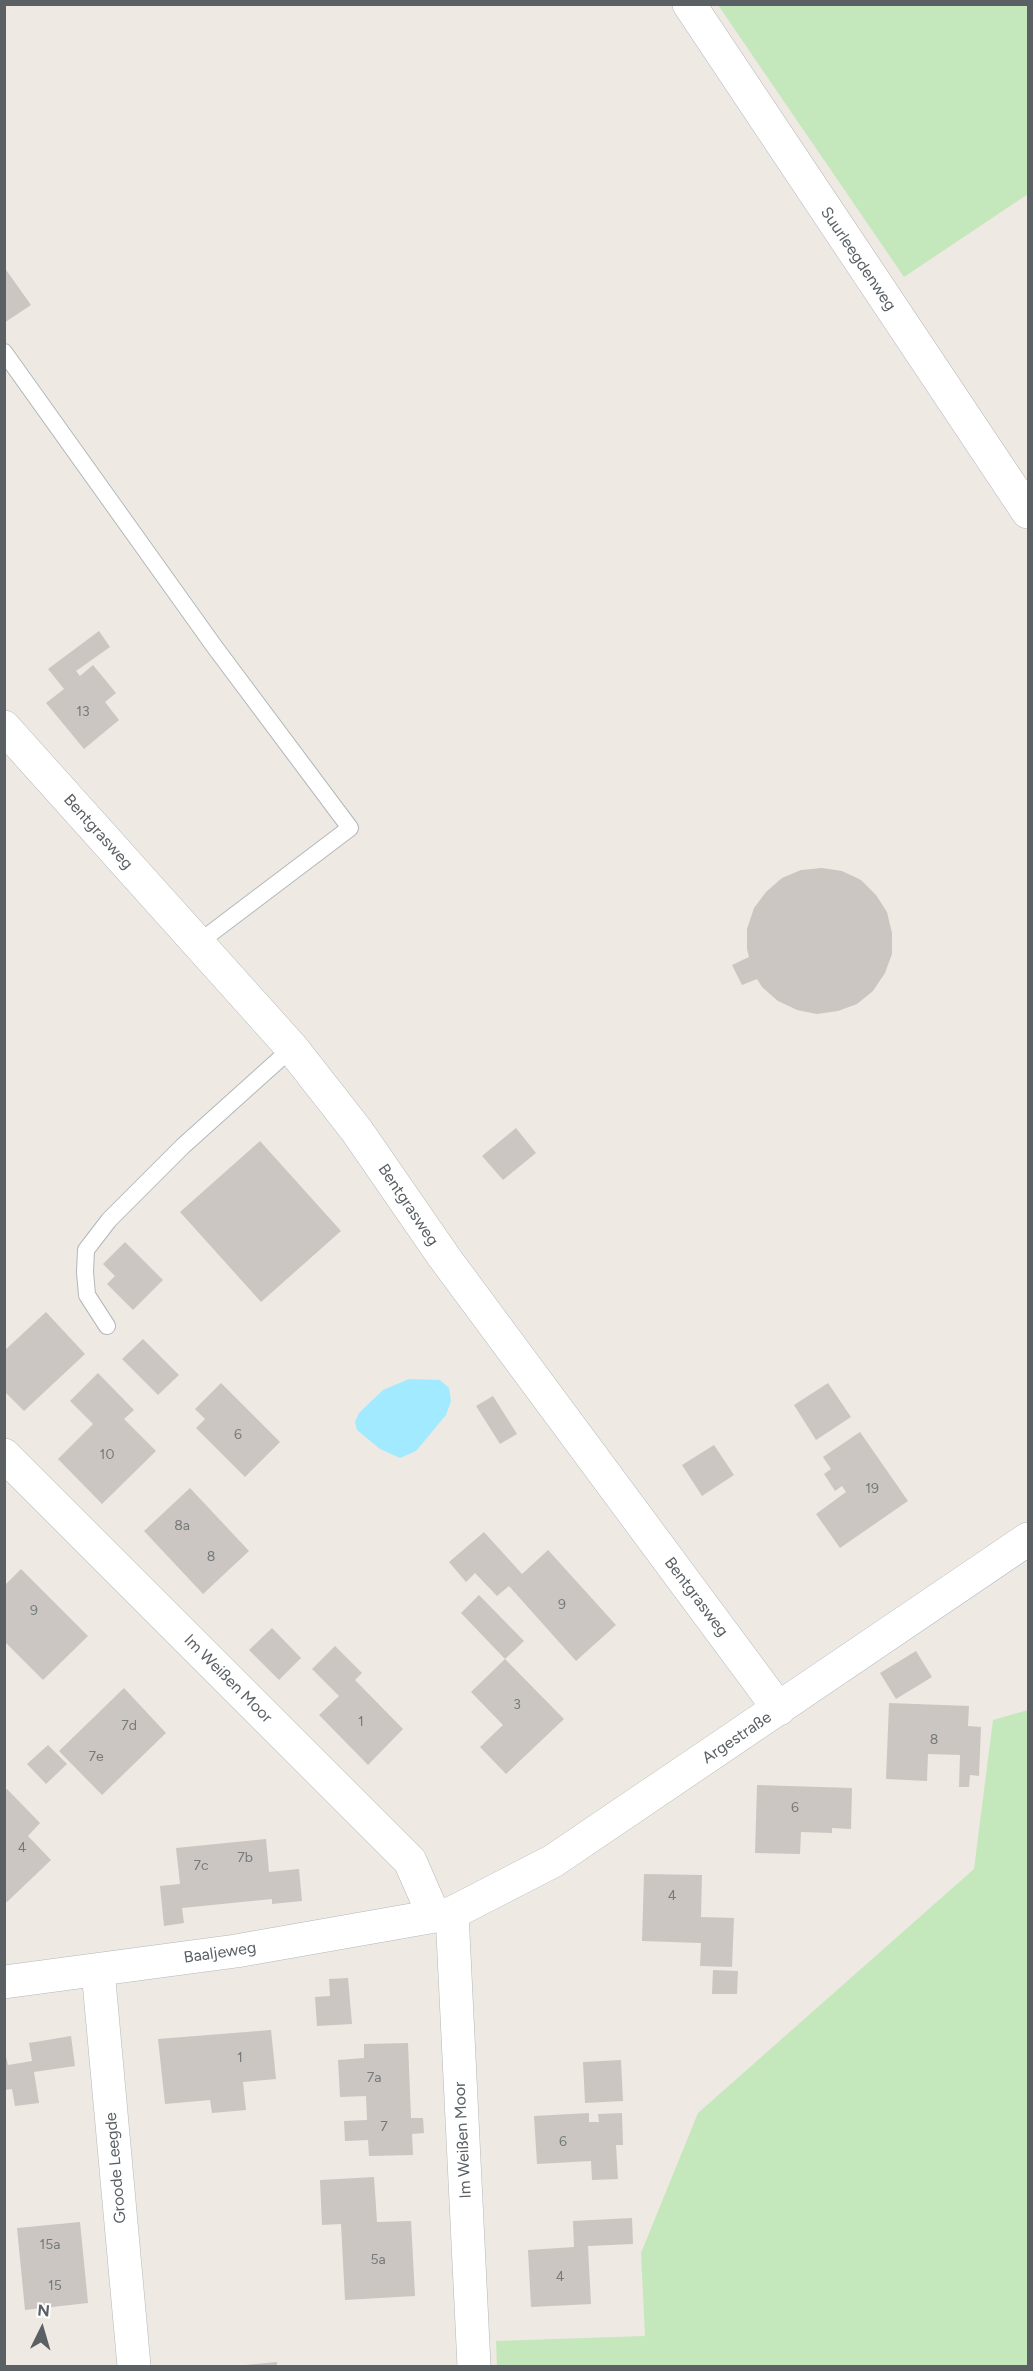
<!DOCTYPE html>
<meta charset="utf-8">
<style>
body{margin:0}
#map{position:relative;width:1033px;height:2371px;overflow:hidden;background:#eee9e2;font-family:Figtree,sans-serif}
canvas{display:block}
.frame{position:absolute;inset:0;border:6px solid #5a6064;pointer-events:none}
.north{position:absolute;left:12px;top:2299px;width:60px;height:60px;-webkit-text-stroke:4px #fff;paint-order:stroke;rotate:5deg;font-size:16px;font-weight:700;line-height:24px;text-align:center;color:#5a6064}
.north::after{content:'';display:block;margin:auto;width:21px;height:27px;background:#5a6064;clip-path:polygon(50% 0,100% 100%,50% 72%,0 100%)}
</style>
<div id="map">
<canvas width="1033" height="2371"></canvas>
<div class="frame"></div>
<div class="north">N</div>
</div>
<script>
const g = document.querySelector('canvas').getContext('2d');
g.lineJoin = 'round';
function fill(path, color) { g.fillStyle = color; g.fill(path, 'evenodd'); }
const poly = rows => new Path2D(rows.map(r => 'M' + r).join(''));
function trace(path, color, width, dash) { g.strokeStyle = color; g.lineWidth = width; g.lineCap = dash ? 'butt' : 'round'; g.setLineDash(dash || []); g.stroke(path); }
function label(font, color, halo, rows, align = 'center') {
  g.font = font + ' Figtree,sans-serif'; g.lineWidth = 6; g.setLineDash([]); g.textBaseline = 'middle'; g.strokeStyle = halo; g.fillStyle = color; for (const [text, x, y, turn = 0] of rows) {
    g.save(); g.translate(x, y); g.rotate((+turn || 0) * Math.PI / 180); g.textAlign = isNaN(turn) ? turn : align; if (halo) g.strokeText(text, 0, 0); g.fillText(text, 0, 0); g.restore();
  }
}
fill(poly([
 [718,5,1028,5,1028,194,904,277],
 [1028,1710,1028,2366,497,2366,496,2341,645,2336,641,2253,698,2113,974,1869,993,1720]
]), '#c5e7bc');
fill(poly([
 [409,1379,440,1380,449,1388,451,1401,446,1415,416,1451,400,1458,380,1449,357,1430,355,1422,359,1413,383,1390]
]), '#a1eaff');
fill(poly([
 [4,267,31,305,4,323],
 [99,631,110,647,76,671,80,676,93,665,116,693,105,702,119,720,84,749,46,703,64,689,48,669],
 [822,868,842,871,861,880,876,895,887,912,892,933,892,954,885,973,873,991,857,1004,838,1011,817,1014,797,1010,778,1001,762,987,757,979,742,985,732,965,749,957,747,949,747,929,754,908,766,892,782,878,801,870],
 [516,1128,536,1153,503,1180,482,1156],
 [260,1141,341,1231,261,1302,180,1212],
 [125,1242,163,1280,133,1310,107,1284,115,1276,103,1264],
 [46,1312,85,1354,24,1411,4,1391,4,1351],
 [143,1339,179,1375,158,1395,122,1359],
 [98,1373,134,1410,124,1419,156,1451,102,1504,58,1459,93,1424,70,1401],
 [221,1383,280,1442,245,1477,196,1428,205,1419,195,1409],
 [828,1383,851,1417,816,1440,794,1405],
 [493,1396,517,1434,500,1444,476,1406],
 [860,1432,908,1501,840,1548,816,1514,846,1492,842,1486,835,1491,824,1474,831,1469,823,1457],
 [714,1445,734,1475,702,1496,682,1465],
 [190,1488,249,1551,203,1594,144,1531],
 [484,1532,522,1574,548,1550,616,1625,576,1661,509,1586,497,1596,475,1573,466,1582,449,1562],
 [21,1569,88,1636,43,1680,4,1641,4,1586],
 [479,1595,524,1641,505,1659,461,1613],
 [272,1628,301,1658,279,1680,249,1650],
 [335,1646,362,1673,355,1680,403,1729,368,1765,319,1715,339,1696,312,1669],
 [916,1651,932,1677,896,1699,880,1673],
 [505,1659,564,1719,506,1774,480,1747,503,1725,471,1692],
 [124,1688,166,1733,102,1795,59,1751],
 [889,1703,969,1706,968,1726,981,1727,979,1776,970,1775,969,1787,959,1787,960,1755,928,1754,927,1781,886,1779],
 [48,1745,67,1764,46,1784,27,1764],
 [757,1785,852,1788,851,1829,832,1828,832,1833,801,1832,800,1854,755,1853],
 [7,1789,40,1823,28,1836,51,1860,7,1902,4,1900,4,1792],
 [266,1839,269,1872,299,1869,302,1901,272,1904,272,1899,182,1908,184,1923,164,1926,160,1886,180,1884,176,1848],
 [644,1874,702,1875,701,1917,734,1918,732,1967,700,1966,701,1943,642,1941],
 [713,1970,738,1971,737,1994,712,1994],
 [348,1978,352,2024,317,2026,315,1997,330,1996,329,1979],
 [271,2030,276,2079,243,2082,246,2110,212,2113,210,2100,165,2104,158,2039],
 [71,2036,75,2066,34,2072,39,2103,15,2106,12,2089,4,2090,4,2048,8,2065,32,2061,29,2043],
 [408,2043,411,2118,423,2118,424,2133,412,2134,413,2155,369,2156,368,2140,345,2141,344,2121,367,2120,366,2096,340,2097,338,2060,364,2058,364,2044],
 [621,2060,623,2101,585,2103,583,2062],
 [589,2113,589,2122,599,2122,598,2114,622,2113,623,2145,616,2145,618,2179,592,2180,591,2161,537,2164,534,2116],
 [374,2177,377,2222,411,2221,415,2296,345,2300,341,2224,322,2225,320,2180],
 [632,2218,633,2244,588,2246,591,2304,531,2307,528,2250,574,2247,573,2221],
 [80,2222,88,2303,25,2310,17,2228],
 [277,2362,277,2366,245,2366,245,2365]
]), '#cbc6c1');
const service = poly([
 [4,352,214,646,350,828,198,943],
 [107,1326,87,1295,85,1272,86,1250,109,1220,183,1146,292,1048]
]);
const minor = poly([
 [689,4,1028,512],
 [4,727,292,1048,357,1131,444,1257,779,1709],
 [4,1455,410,1861,434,1916],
 [452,1913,474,2366],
 [98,1970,134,2366],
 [4,1982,236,1951,452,1913,553,1861,1028,1539]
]);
trace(service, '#b3b7ba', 18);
trace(minor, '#b3b7ba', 34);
trace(service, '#fff', 16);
trace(minor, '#fff', 33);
label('14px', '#767a7b', null, [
 ["13",83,712],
 ["6",238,1435],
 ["10",107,1455],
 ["19",872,1489],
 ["8a",182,1526],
 ["8",211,1557],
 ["9",562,1605],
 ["9",34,1611],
 ["3",517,1705],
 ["1",361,1722],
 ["7d",129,1726],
 ["8",934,1740],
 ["7e",96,1757],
 ["6",795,1808],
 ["4",22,1848],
 ["7b",245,1858],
 ["7c",201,1866],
 ["4",672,1896],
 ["1",240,2058],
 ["7a",374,2078],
 ["7",384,2127],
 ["6",563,2142],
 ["15a",50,2245],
 ["5a",378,2260],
 ["4",560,2277],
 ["15",55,2286]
]);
label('16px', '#5a6064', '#fff', [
 ["Suurleegdenweg",858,259,56],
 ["Bentgrasweg",98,832,48],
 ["Bentgrasweg",408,1205,56],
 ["Bentgrasweg",696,1597,53],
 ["Im Weißen Moor",228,1679,45],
 ["Argestraße",737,1738,-34],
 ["Baaljeweg",220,1953,-8],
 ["Im Weißen Moor",463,2140,-93],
 ["Groode Leegde",116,2168,-95]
]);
</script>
